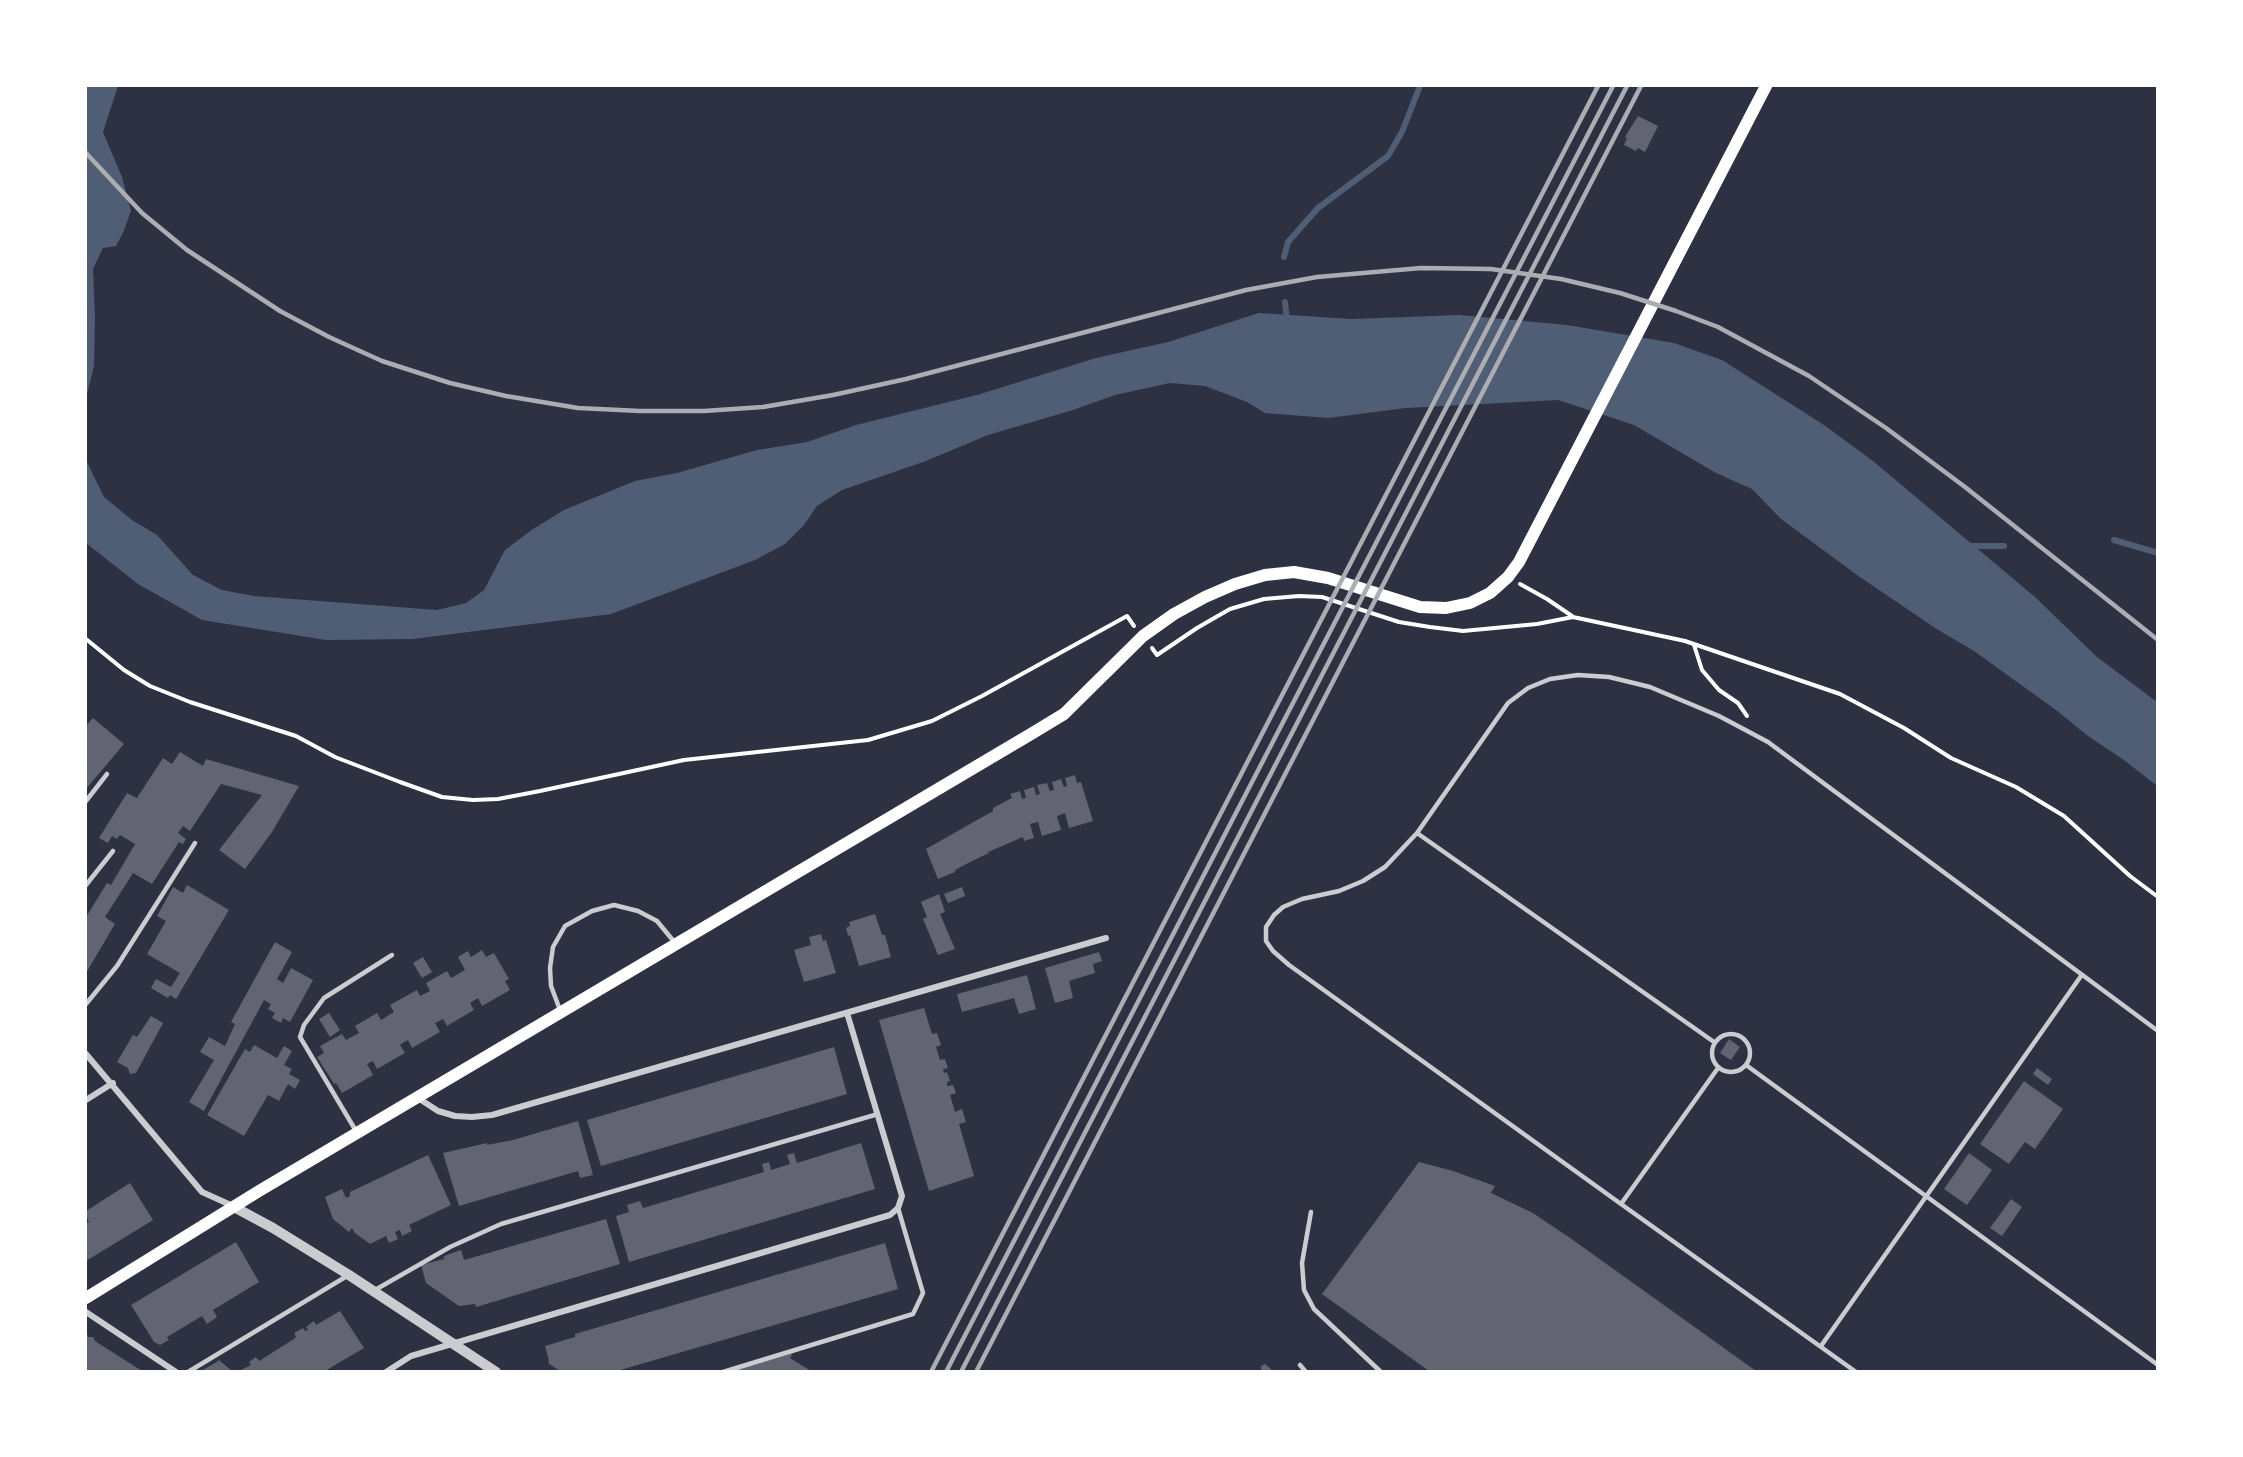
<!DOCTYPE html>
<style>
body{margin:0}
#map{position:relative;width:2243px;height:1457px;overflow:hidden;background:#2d3142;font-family:Mulish,sans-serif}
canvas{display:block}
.frame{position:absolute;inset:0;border:87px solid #fff;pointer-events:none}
</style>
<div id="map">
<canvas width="2243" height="1457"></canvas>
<div class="frame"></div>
</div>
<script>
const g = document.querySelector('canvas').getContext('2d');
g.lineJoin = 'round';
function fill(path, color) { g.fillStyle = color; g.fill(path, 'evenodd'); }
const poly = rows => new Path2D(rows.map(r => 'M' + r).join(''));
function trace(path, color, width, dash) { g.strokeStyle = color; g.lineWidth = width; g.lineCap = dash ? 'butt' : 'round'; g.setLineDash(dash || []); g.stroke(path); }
fill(poly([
 [86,86,118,86,103,132,122,177,131,211,123,233,116,246,103,248,93,269,95,318,94,366,86,398],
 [1259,313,1352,319,1460,315,1567,325,1674,343,1722,360,1824,425,1873,461,2035,597,2097,657,2157,702,2157,786,2124,760,2088,736,2056,710,1974,651,1935,628,1857,575,1781,519,1752,489,1716,473,1634,425,1558,400,1406,408,1328,418,1265,413,1247,402,1205,386,1170,383,1115,395,1073,410,988,435,926,461,842,490,817,506,804,525,785,544,755,560,611,614,413,639,326,640,202,620,138,584,86,543,86,460,104,497,132,520,157,535,193,575,222,590,254,596,437,610,466,603,484,590,505,550,533,529,564,510,635,481,677,473,757,450,807,442,856,425,977,395,1096,358,1168,342]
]), '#4f5d75');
trace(poly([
 [1284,257,1288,242,1318,208,1388,156,1402,132,1420,86],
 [1285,302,1287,322],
 [2114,540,2158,553],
 [1969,546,2004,546]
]), '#4f5d75', 6);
fill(poly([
 [1638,116,1658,126,1645,152,1638,148,1636,151,1624,145,1627,138,1625,137],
 [93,718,124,744,86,789,86,726],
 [180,752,203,766,206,759,299,786,272,832,245,869,219,850,262,795,221,784,190,831,183,826,178,833,186,839,183,844,179,842,152,884,133,873,105,917,115,924,86,973,86,917,107,883,111,885,135,844,120,835,117,839,112,836,108,843,99,838,127,793,137,798,163,758,172,764],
 [1075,775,1077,783,1081,782,1093,821,1069,828,1065,813,1057,816,1061,830,1042,836,1038,822,1030,824,1034,838,1024,841,1023,837,988,852,989,853,972,861,955,870,955,872,938,879,926,849,993,811,993,808,1012,798,1010,794,1020,791,1022,799,1026,798,1024,790,1034,787,1036,795,1040,794,1037,785,1047,783,1050,791,1054,790,1052,782,1061,779,1064,787,1067,786,1065,778],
 [187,885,229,910,176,999,170,995,168,998,151,988,156,979,171,987,180,973,147,954,166,921,157,916,173,887,183,893],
 [962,887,965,896,948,903,944,894],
 [939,894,945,912,940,914,955,949,938,955,923,919,927,917,921,902],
 [875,914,882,935,885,935,891,957,859,966,850,935,848,936,846,928,850,926,849,922],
 [821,934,823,941,826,940,836,973,804,982,794,950,811,945,809,937],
 [275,942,292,952,277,979,283,983,291,968,313,980,290,1022,283,1018,281,1023,272,1018,275,1013,268,1009,271,1004,264,1000,204,1111,189,1102,214,1060,200,1052,209,1037,225,1046,235,1024,231,1022],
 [482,950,486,957,494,953,509,979,505,981,510,990,482,1006,478,998,470,1003,474,1010,447,1026,443,1019,435,1023,440,1032,412,1048,408,1040,404,1042,400,1045,405,1053,377,1069,373,1061,367,1064,373,1075,342,1093,336,1083,334,1084,317,1057,324,1053,320,1046,342,1034,346,1040,359,1033,355,1026,377,1013,381,1020,394,1012,390,1005,417,990,420,996,430,991,426,983,447,971,451,978,465,970,458,957,468,951,471,957],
 [1099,952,1102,961,1093,964,1095,973,1069,981,1073,998,1055,1003,1045,968],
 [423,957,432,972,422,978,413,963],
 [1027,975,1036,1009,1019,1014,1014,998,962,1012,957,994],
 [924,1008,932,1034,937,1033,941,1045,936,1047,940,1060,945,1059,948,1068,943,1069,944,1073,947,1072,950,1081,947,1082,947,1086,953,1085,956,1093,950,1095,955,1112,962,1109,966,1122,959,1124,974,1176,929,1191,879,1020],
 [329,1013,340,1030,330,1037,319,1019],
 [151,1016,163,1023,136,1073,130,1074,128,1068,117,1062,133,1035,137,1037],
 [1729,1039,1740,1047,1731,1060,1720,1053],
 [254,1045,277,1058,284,1046,292,1051,284,1065,292,1069,289,1074,300,1080,295,1089,288,1084,279,1101,268,1095,244,1136,207,1115,245,1049,250,1052],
 [834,1047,847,1094,601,1166,587,1120],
 [2037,1068,2052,1079,2048,1085,2033,1074],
 [2024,1081,2063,1109,2035,1149,2025,1142,2009,1164,1980,1144],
 [578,1121,593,1175,580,1178,578,1171,459,1206,443,1153,487,1143,487,1145,513,1140],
 [861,1143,875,1189,629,1262,616,1216,629,1212,627,1205,640,1201,643,1208,764,1172,762,1164,769,1162,771,1170,790,1164,787,1155,794,1153,797,1163],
 [1969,1153,1992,1170,1967,1205,1944,1189],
 [428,1155,451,1205,409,1225,412,1231,402,1236,400,1230,395,1232,398,1239,389,1243,386,1236,370,1244,355,1233,352,1228,349,1232,333,1219,325,1197,342,1189,346,1198,350,1196,350,1192],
 [1419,1162,1453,1171,1495,1186,1491,1193,1533,1213,1573,1240,1756,1371,1429,1371,1322,1294],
 [130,1183,153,1220,86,1261,86,1220,87,1223,89,1222,86,1216,86,1211],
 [2011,1199,2022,1207,2002,1236,1990,1228],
 [606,1219,620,1264,476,1307,475,1304,459,1306,426,1283,421,1265,444,1259,444,1256,461,1250,464,1260],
 [236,1242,259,1282,213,1310,217,1317,207,1324,202,1316,167,1337,169,1340,160,1345,154,1342,131,1305],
 [885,1243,898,1289,617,1371,560,1371,548,1363,549,1361,545,1346,575,1337,575,1334],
 [340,1311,364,1348,325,1371,239,1371,251,1365,249,1362,256,1357,259,1361,294,1339,296,1337,294,1333,303,1328,305,1331,308,1330,306,1327,314,1321,316,1325],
 [86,1330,88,1337,93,1337,95,1341,142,1371,86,1371],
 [793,1353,790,1358,811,1371,732,1371],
 [219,1360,232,1371,201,1371,215,1363],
 [1265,1364,1273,1371,1261,1371,1261,1366]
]), '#626471');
trace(poly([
 [1520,584,1547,599,1572,616],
 [86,639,124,670,150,686,190,702,296,736,335,757,400,782,442,797,473,800,498,799,540,791,684,760,868,740,932,721,982,696,1127,616,1134,626],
 [1694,645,1702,670,1719,690,1738,703,1747,716],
 [1152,648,1157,655,1197,628,1230,609,1264,599,1299,596,1322,597,1399,622,1430,627,1463,631,1537,624,1573,617,1685,641,1840,694,1904,728,1951,758,2016,787,2064,816,2130,876,2158,897]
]), '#fff', 4);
trace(poly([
 [86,801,107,774],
 [1417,833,1714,1042],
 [86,885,113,851],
 [86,1004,117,966,195,843],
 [560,1010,551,986,550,968,553,947,565,926,592,911,614,905,638,911,657,921,676,944],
 '1712 1053a19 19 0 1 1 38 0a19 19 0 1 1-38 0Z',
 [1746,1065,2158,1365],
 [1718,1068,1621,1204,1856,1372],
 [356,1131,300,1037,304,1025,324,998,392,955],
 [1621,1204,1289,965,1273,951,1266,941,1266,927,1274,915,1283,907,1302,899,1339,891,1363,881,1385,867,1417,833,1508,703,1528,688,1550,679,1578,675,1609,677,1650,687,1719,716,1768,742,2158,1031],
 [1311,1212,1302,1263,1304,1290,1314,1309,1381,1372],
 [375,1290,450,1247,501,1224,878,1114],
 [1821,1346,2081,976],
 [1300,1365,1306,1372],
 [188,1372,347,1276],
 [723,1372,913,1314,923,1293,898,1208]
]), '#caccd0', 4.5);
trace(poly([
 [86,1054,202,1192,233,1206],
 [418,1098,438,1111,455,1116,472,1117,492,1115,1106,938],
 [86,1100,113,1083],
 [86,1312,176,1372],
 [386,1372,411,1356,890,1215,898,1208,902,1196,847,1013]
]), '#caccd0', 6);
trace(poly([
 [234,1207,273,1228,349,1275,496,1372]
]), '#caccd0', 10);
trace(poly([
 [86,1298,259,1191,1031,734,1064,714,1143,636,1174,614,1205,597,1235,584,1265,575,1294,572,1328,578,1420,607,1446,608,1470,603,1490,593,1508,577,1519,562,1766,86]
]), '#fff', 12);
trace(poly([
 [86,153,142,213,187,250,280,311,329,337,382,361,450,383,506,396,578,408,640,411,704,411,763,407,833,395,906,379,1246,290,1317,277,1421,268,1491,269,1561,279,1620,293,1676,311,1718,327,1809,376,1886,428,1965,487,2158,640],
 [931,1372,1598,86],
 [946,1372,1613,86],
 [961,1372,1627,86],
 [976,1372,1641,86]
]), '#abadb3', 4.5);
</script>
